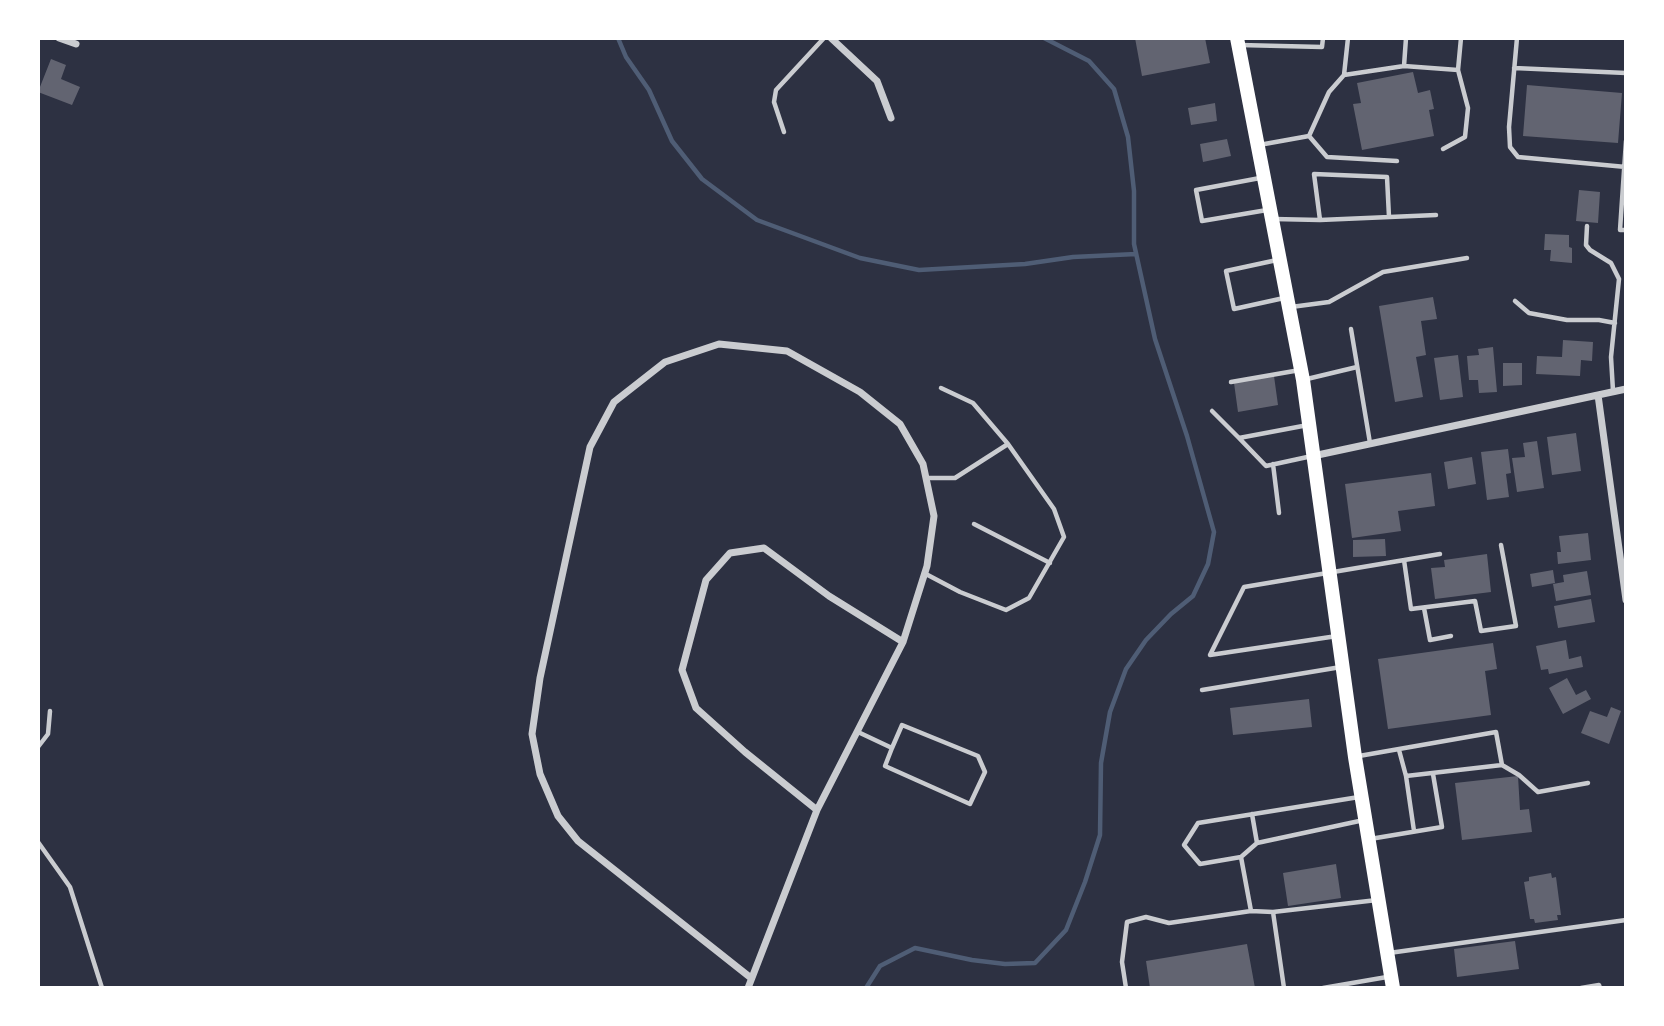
<!DOCTYPE html>
<style>
body{margin:0}
#map{position:relative;width:1664px;height:1026px;overflow:hidden;background:#2d3142;font-family:Arial,sans-serif}
canvas{display:block}
.frame{position:absolute;inset:0;border:40px solid #fff;pointer-events:none}
</style>
<div id="map">
<canvas width="1664" height="1026"></canvas>
<div class="frame"></div>
</div>
<script>
const g = document.querySelector('canvas').getContext('2d');
g.lineJoin = 'round';
const poly = rows => new Path2D(rows.map(r => 'M' + r).join(''));
function trace(path, color, width, dash) { g.strokeStyle = color; g.lineWidth = width; g.lineCap = dash ? 'butt' : 'round'; g.setLineDash(dash || []); g.stroke(path); }
function fill(path, color) { g.fillStyle = color; g.fill(path, 'evenodd'); }
trace(poly([
 [618,38,626,57,649,90,672,141,702,179,757,220,860,258,919,270,1025,264,1073,257,1136,254],
 [866,988,880,966,915,948,972,960,1005,964,1035,963,1066,930,1085,882,1100,835,1101,763,1110,712,1126,669,1146,640,1171,614,1193,596,1208,564,1214,532,1187,436,1155,339,1134,244,1134,191,1128,137,1114,89,1089,61,1044,38]
]), '#4f5d75', 4.5);
fill(poly([
 [1135,38,1205,38,1210,63,1142,76],
 [51,59,66,65,61,79,80,87,72,105,38,92],
 [1413,72,1418,93,1430,90,1434,109,1429,110,1434,136,1362,150,1353,104,1361,103,1357,83],
 [1527,85,1622,93,1618,143,1523,136],
 [1215,103,1217,121,1191,125,1188,108],
 [1227,139,1231,156,1203,162,1200,144],
 [1579,190,1600,192,1598,223,1576,221],
 [1545,234,1569,235,1569,247,1572,248,1572,263,1550,261,1551,250,1544,250],
 [1433,297,1437,319,1421,321,1426,355,1416,357,1423,397,1395,402,1379,306],
 [1563,340,1593,342,1592,361,1581,360,1580,376,1536,374,1537,356,1562,357],
 [1493,347,1497,392,1479,393,1478,380,1469,380,1467,356,1479,355,1478,349],
 [1458,355,1463,397,1440,400,1434,358],
 [1503,363,1522,363,1522,385,1503,386],
 [1274,376,1278,405,1238,412,1234,383],
 [1576,433,1581,471,1552,475,1547,437],
 [1537,441,1544,488,1517,492,1512,458,1525,457,1523,443],
 [1508,449,1511,473,1506,474,1509,497,1487,500,1481,452],
 [1472,457,1476,484,1448,489,1444,462],
 [1431,473,1435,506,1398,511,1401,531,1352,538,1345,484],
 [1588,533,1591,560,1558,564,1557,552,1561,552,1559,536],
 [1385,539,1386,556,1353,557,1353,540],
 [1487,554,1491,592,1435,599,1431,568,1445,567,1444,560],
 [1553,570,1555,583,1532,587,1530,574],
 [1587,571,1591,595,1556,601,1553,584,1564,582,1563,575],
 [1591,599,1595,622,1558,628,1554,606],
 [1566,640,1569,659,1581,656,1583,667,1549,674,1548,669,1541,670,1536,646],
 [1493,643,1497,669,1485,671,1491,715,1388,729,1378,659],
 [1567,678,1576,695,1586,690,1591,699,1563,714,1549,688],
 [1309,699,1312,727,1233,735,1230,708],
 [1611,707,1621,711,1609,744,1581,733,1590,711,1607,717],
 [1518,776,1520,810,1529,809,1532,832,1462,840,1455,783],
 [1336,864,1341,898,1288,906,1283,873],
 [1551,873,1552,878,1556,877,1561,915,1557,915,1558,920,1535,923,1534,919,1530,919,1524,882,1529,881,1529,877],
 [1515,941,1519,969,1457,977,1454,949],
 [1247,944,1255,988,1150,988,1146,961]
]), '#626471');
trace(poly([
 [1348,38,1344,75,1329,92,1309,136,1327,157,1397,161],
 [1517,38,1509,127,1510,147,1518,157,1626,167],
 [1240,45,1322,47,1323,38],
 [1404,66,1458,70,1461,38],
 [1514,68,1626,73],
 [1344,75,1404,66,1406,38],
 [784,132,774,102,776,90,824,38],
 [1626,141,1620,230,1626,230],
 [1259,145,1309,136],
 [1443,149,1465,137,1468,108,1458,70],
 [1260,178,1196,190,1202,221,1267,210],
 [1274,219,1320,220,1436,215],
 [1320,220,1314,174,1387,177,1389,217],
 [1587,226,1586,245,1590,250,1611,263,1619,279,1611,357,1613,391],
 [1277,260,1226,271,1234,309,1284,298],
 [1515,301,1529,313,1567,320,1599,320,1615,323],
 [1291,307,1329,302,1383,272,1467,258],
 [1351,329,1370,443],
 [1307,379,1357,367],
 [1231,382,1300,370],
 [1212,411,1239,438],
 [1308,425,1239,438,1266,466,1312,456],
 [1273,464,1279,513],
 [927,478,955,478,1008,444,973,403,941,388],
 [974,524,1050,563],
 [1404,560,1411,609,1475,601,1481,631,1516,626,1501,545],
 [924,573,960,592,1006,610,1029,598,1064,537,1054,509,1008,444],
 [1424,608,1430,640,1451,636],
 [1337,636,1210,655,1244,587,1440,554],
 [1202,690,1341,667],
 [858,732,892,748,885,766,970,804,985,772,978,756,902,725,892,748],
 [38,747,48,734,50,711],
 [1359,756,1496,732,1502,765,1406,776,1399,750],
 [1502,765,1519,775,1538,792,1588,783],
 [1406,776,1414,831],
 [1359,797,1198,823,1184,845,1200,864,1241,857,1257,843,1364,820],
 [1252,814,1257,843],
 [1370,839,1442,827,1433,774],
 [38,842,70,887,102,988],
 [1241,857,1251,911],
 [1389,953,1626,920],
 [1126,988,1122,962,1127,922,1146,917,1169,923,1251,911,1273,912],
 [1284,988,1273,912,1377,900],
 [1323,988,1387,977],
 [1581,988,1599,985,1600,988]
]), '#caccd0', 4.5);
trace(poly([
 [59,38,76,44],
 [831,38,877,81,891,118],
 [1598,395,1626,600],
 [1313,456,1626,389],
 [817,810,745,752,696,708,682,670,706,580,730,553,764,548,829,596,903,642],
 [748,988,817,810,903,642,927,566,934,516,923,464,900,424,860,392,787,351,719,344,665,362,614,402,590,447,540,678,532,734,540,774,558,816,578,841,751,978]
]), '#caccd0', 7);
trace(poly([
 [1237,38,1303,380,1355,757,1393,988]
]), '#fff', 14);
</script>
